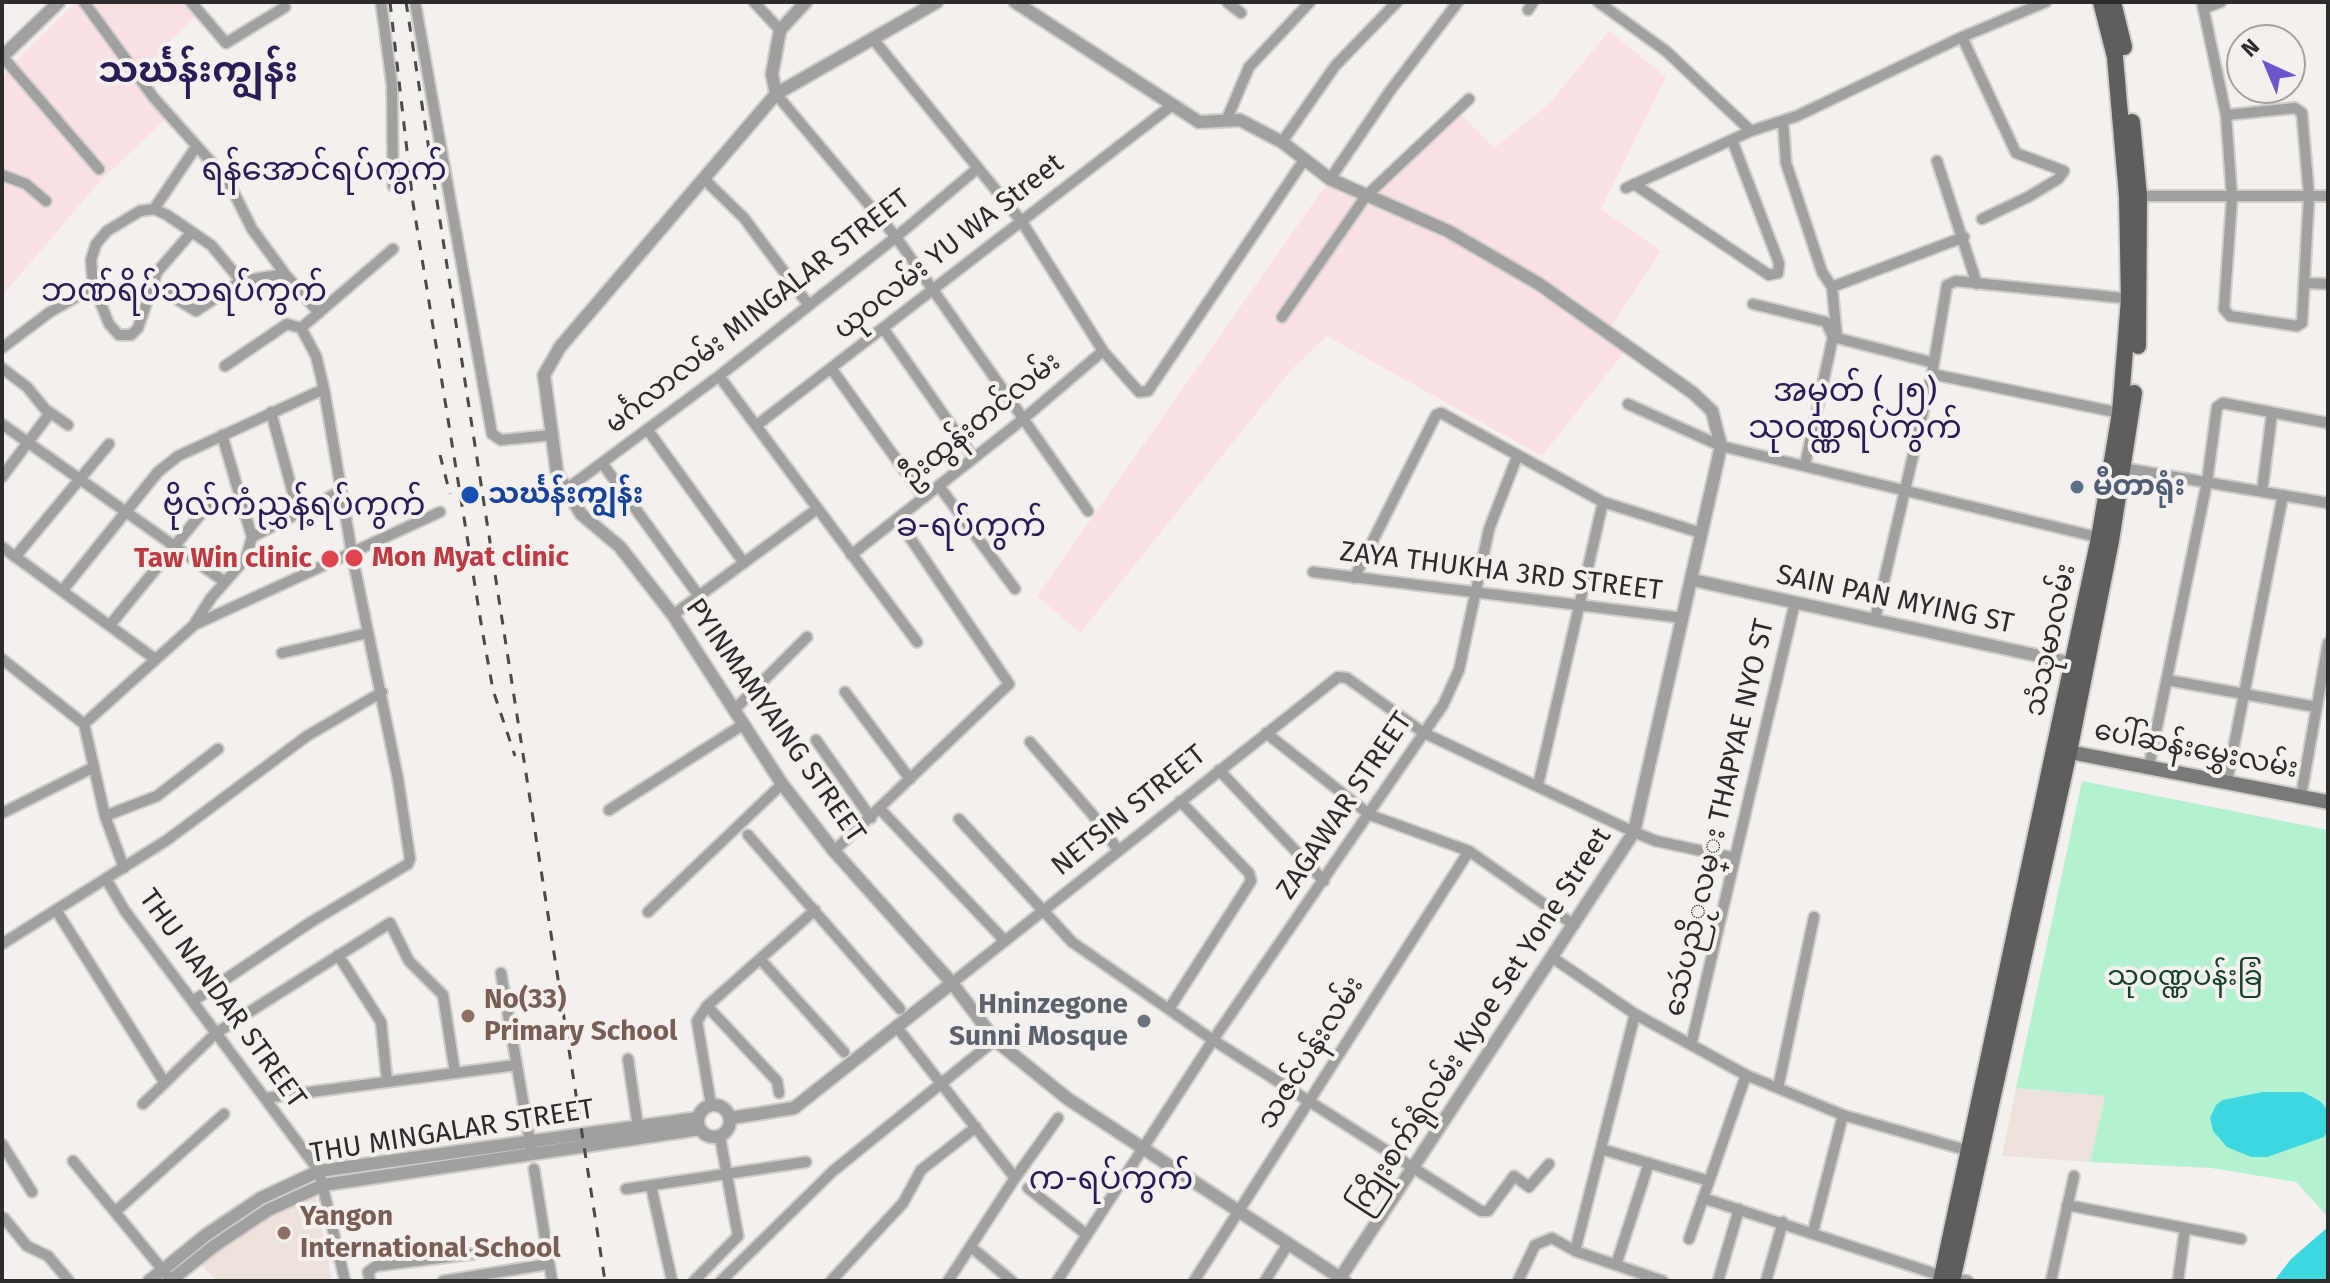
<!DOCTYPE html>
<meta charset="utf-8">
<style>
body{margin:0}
#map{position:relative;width:2330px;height:1283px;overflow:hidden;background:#f4f0ee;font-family:"Fira Sans",sans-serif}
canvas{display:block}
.frame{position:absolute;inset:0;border:4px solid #2d2b2b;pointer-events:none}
.north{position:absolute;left:2226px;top:24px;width:80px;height:80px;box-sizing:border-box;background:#f4f0ee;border:2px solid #a4a1a0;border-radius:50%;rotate:316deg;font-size:22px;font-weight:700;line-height:32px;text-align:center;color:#2d2b2b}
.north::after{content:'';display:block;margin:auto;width:28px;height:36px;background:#6e54ce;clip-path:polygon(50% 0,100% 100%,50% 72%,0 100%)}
</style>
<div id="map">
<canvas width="2330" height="1283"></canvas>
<div class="frame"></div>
<div class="north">N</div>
</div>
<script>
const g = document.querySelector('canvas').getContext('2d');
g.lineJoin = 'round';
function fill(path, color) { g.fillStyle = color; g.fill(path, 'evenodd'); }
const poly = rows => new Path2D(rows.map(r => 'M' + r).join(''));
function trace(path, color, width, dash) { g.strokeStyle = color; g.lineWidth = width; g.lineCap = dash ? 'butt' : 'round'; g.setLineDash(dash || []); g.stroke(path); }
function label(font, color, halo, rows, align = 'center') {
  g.font = font + ' "Fira Sans","Noto Sans Myanmar",sans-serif'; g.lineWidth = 8; g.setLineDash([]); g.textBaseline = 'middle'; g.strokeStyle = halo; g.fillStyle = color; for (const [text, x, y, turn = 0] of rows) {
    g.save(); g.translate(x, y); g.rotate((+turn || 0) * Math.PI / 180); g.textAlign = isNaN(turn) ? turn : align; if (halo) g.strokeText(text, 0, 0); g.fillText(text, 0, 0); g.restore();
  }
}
fill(poly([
 [2016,1088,2105,1096,2090,1162,2002,1156],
 [316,1195,332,1281,217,1281,200,1264,273,1216]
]), '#ede1dc');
fill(poly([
 [76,2,186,2,197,15,134,78,166,119,100,181,2,296,2,76],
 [1609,31,1666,77,1601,209,1661,251,1611,326,1542,278,1453,227,1376,192,1459,113,1494,148,1549,104],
 [1326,185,1443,237,1533,290,1624,352,1542,456,1327,336,1291,370,1080,633,1037,596]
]), '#fadfe3');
fill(poly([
 [2082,781,2328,830,2328,1217,2296,1182,2211,1168,2090,1162,2105,1096,2016,1088]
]), '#b3f1d1');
fill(poly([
 [2263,1092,2303,1092,2320,1101,2328,1111,2328,1130,2324,1137,2267,1157,2251,1157,2227,1147,2213,1131,2210,1118,2216,1105,2223,1100],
 [2328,1227,2328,1281,2274,1281,2291,1259]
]), '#3dd7df');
const minor = poly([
 [84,2,154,98,228,181,252,229,285,274],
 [191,2,226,43,285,7],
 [381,2,392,85,393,186],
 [415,2,492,434,501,440,552,435],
 [754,2,780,30],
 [1227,2,1241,13],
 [1598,2,1666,51,1751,131,1797,116,1962,37,2046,2],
 [2202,2,2226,115,2232,198,2224,309,2230,316,2297,326,2302,323,2309,196,2302,113,2295,108,2226,115],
 [2205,8,2221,2],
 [1528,10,1533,2],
 [1962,37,2016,153,2064,171,2058,179,2028,197,1982,219],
 [873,39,1022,222,1103,351,1139,392,1148,391,1304,160],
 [3,57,99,169],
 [776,94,896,237,1088,511],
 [1226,121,1249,67,1310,2],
 [1783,121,1786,163,1822,272,1832,287,1837,338,1833,337,1805,465],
 [1282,142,1335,66,1397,2],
 [1937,161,1977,284],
 [2,175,26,184,46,201],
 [704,179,744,218,808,304],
 [1330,179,1390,91,1458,2],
 [1634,184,1769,275,1778,273,1779,263,1732,140],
 [1626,188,1751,131],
 [2134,196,2328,196],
 [154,209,196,147],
 [190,234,157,272,138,328,131,335,119,335,109,324,93,284,91,260,96,244,107,231,140,211,154,209,167,215,211,245,241,281],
 [2305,283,2328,284],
 [1832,287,1964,237],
 [150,289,168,294,196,311,241,281,285,274,319,313],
 [1753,304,1826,322,1833,337],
 [1282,317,1366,196,1469,99],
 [883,328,974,458],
 [1837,338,1934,363],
 [2,348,50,312,94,287],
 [225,366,287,324,301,328],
 [2,368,27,387,45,409,68,425],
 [831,368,924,498],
 [1932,374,2125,414],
 [719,376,917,642],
 [1628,404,1721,446,2101,538],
 [271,412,298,512],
 [2,424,225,582],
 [757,425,1171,106],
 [647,429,744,563],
 [602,463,699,596],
 [2117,467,2328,503],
 [2,477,50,413],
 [939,486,1015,589],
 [564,491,719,376,896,237,978,168],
 [2262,492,2272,413],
 [252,537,341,491],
 [2,547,155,659],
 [851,555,1022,420,1103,351],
 [15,557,109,444],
 [1313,572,1683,618],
 [1354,578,1436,415,1441,413,1603,502,1701,533],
 [62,591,158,472,178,456,324,389],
 [673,615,817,509],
 [1875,619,1932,374,1947,285,1956,281,2133,299],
 [195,623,211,598,246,558,252,537,222,435],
 [110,625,209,504],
 [282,653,368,633],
 [2,659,84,724],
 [2167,680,2316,707],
 [845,692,910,779],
 [735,709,807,637],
 [84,724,194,625,440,512],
 [84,724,105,816,124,868],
 [1266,733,1370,815,1469,851,1574,925],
 [816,740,871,818],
 [1030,742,1092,814,1118,850],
 [2149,766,2207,482,2217,407,2223,403,2328,423],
 [1219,770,1324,881],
 [2227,781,2283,495],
 [1538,785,1603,502],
 [2301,796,2328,643],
 [880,809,1005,941],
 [609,810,744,724],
 [2,813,94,767],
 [105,816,157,796,218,749],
 [959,819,1072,942,1213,1040,1481,1211,1488,1211,1514,1176,1529,1187,1549,1164],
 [748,835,900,1009],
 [834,851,1009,684,898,520],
 [106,879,125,911,319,1171,345,1281],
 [56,910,165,1083],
 [648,912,782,784],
 [2,944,167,840,307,736,382,692],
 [338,955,381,1022,387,1081],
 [1553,958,1635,1014,1746,1075,1843,1115,1973,1152],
 [760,959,844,1052],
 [501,973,531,1148],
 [952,983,1338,677,1347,678,1424,733,1634,832,1656,841,1735,858],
 [193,1001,311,922,408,864,410,859,398,779,352,554,324,389,316,356,301,328,393,249],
 [707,1006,777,1081,779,1093],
 [1169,1009,1251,881,1249,873,1180,801],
 [896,1026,1015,1178,948,1281],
 [1691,1045,1795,602],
 [628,1059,638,1127],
 [1778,1088,1814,917],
 [265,1098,516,1065],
 [143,1104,216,1033,390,923,409,961,443,995,455,1073],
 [711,1105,697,1021,707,1006,815,910],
 [2,1144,32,1192],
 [1601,1149,1709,1181],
 [73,1161,171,1280],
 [534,1169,552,1281],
 [1015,1178,1058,1118],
 [651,1186,672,1281],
 [1028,1188,1087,1235],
 [626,1189,806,1162],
 [1703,1198,1942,1276,1968,1281],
 [2067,1205,2241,1239],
 [116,1211,224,1114],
 [4,1218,27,1246,48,1256,69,1281],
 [1813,1232,1843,1115],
 [1689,1239,1746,1075],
 [971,1247,1012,1281],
 [1575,1251,1635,1014],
 [1616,1265,1649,1163],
 [370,1281,368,1272,376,1266,504,1250],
 [443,1281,549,1264],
 [694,1281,738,1236,720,1137],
 [721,1281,833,1171,995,1040],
 [831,1281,903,1203,921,1170,976,1127],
 [1057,1281,1213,1040,1443,705,1459,670,1489,529,1517,457],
 [1194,1281,1469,851],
 [1265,1281,1288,1244],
 [1518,1281,1535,1245,1552,1238,1575,1251,1663,1281],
 [1718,1281,1739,1209],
 [1766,1281,1783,1222],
 [2051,1281,2074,1176],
 [2178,1281,2185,1229]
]);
const tertiary = poly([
 [937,2,776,94,560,347,544,375,557,473,581,514,620,547,673,615,782,784,834,851,952,983,995,1040,1068,1099,1345,1281],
 [1015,2,1199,122,1240,120,1282,142,1330,179,1448,231,1539,284,1693,393,1712,411,1721,446,1634,832,1340,1278],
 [2,57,59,2],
 [776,94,772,74,780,30,806,2],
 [1693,580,2080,665],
 '698 1121a16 16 0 1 1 32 0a16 16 0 1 1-32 0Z',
 [731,1118,794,1108,952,983],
 [149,1281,206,1235,261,1198,319,1171,698,1118],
 [170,1281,214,1246,268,1210,323,1185,700,1129]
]);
const secondary = poly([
 [2059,750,2328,802]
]);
const primary = poly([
 [2113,2,2124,47],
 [2132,122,2139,196,2138,346],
 [1941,1281,2099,538,2120,413,2129,299,2127,196,2115,57,2101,2],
 [1952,1281,2069,752,2111,541,2134,393]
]);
trace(minor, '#d0cdcb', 14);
trace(tertiary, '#d0cdcb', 16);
trace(secondary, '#d0cdcb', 18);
trace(primary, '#d0cdcb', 20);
trace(minor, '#a0a09f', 10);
trace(tertiary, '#a0a09f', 12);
trace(secondary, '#797977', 14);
trace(primary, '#5e5e5c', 16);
trace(poly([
 [390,2,413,203,482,629,493,690,515,756],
 [406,2,605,1281],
 [440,455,450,494]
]), '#4b4949', 3, [10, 10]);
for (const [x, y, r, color] of [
 [2077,487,8,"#5c6f8a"],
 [470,495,10,"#1a4fb4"],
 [354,558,10,"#e0444e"],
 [330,559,10,"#e0444e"],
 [468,1016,8,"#8d6e63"],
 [1144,1021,8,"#6b7280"],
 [284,1233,8,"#8d6e63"]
]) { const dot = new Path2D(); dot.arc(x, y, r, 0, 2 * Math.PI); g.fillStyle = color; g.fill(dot); trace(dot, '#f4f0ee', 3); }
label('28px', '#2d2b2b', '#f4f0ee', [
 ["ယုဝလမ်း YU WA Street",949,247,-38],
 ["မင်္ဂလာလမ်း MINGALAR STREET",758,312,-38],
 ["ဦးထွန်းတင်လမ်း",981,420,-39],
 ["ZAYA THUKHA 3RD STREET",1501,572,7],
 ["SAIN PAN MYING ST",1895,600,12],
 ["သံသုမာလမ်း",2051,640,-78],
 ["PYINMAMYAING STREET",775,721,55],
 ["ပေါ်ဆန်းမွှေးလမ်း",2196,750,11],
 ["ZAGAWAR STREET",1345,806,-56],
 ["NETSIN STREET",1129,811,-39],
 ["သေဴပညိႂလမ္း THAPYAE NYO ST",1720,818,-77],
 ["THU NANDAR STREET",222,999,54],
 ["ကြိုးစက်ရုံလမ်း Kyoe Set Yone Street",1481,1021,-57],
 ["သဇင်ပန်းလမ်း",1311,1053,-58],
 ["THU MINGALAR STREET",452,1132,-9]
]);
label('bold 28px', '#4e5e75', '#f4f0ee', [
 ["မီတာရုံး",2093,487]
], 'left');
label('bold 28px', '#164399', '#f4f0ee', [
 ["သင်္ဃန်းကျွန်း",488,495]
], 'left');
label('bold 28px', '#be3a42', '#f4f0ee', [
 ["Mon Myat clinic",372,558],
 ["Taw Win clinic",312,559,"right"]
], 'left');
label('28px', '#14422e', '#f4f0ee', [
 ["သုဝဏ္ဏပန်းခြံ",2185,977]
]);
label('bold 28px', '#785e54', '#f4f0ee', [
 ["No(33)",484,1000],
 ["Primary School",484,1032],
 ["Yangon",300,1217],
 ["International School",300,1249]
], 'left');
label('bold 28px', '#5b616d', '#f4f0ee', [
 ["Hninzegone",1128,1005],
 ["Sunni Mosque",1128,1037]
], 'right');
label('32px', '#2a1d57', '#f4f0ee', [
 ["ရန်အောင်ရပ်ကွက်",324,171],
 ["ဘဏ်ရိပ်သာရပ်ကွက်",184,292],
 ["အမှတ် (၂၅)",1855,392],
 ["သုဝဏ္ဏရပ်ကွက်",1855,429],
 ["ဗိုလ်ကံညွှန့်ရပ်ကွက်",294,506],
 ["ခ-ရပ်ကွက်",971,527],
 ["က-ရပ်ကွက်",1111,1180]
]);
label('bold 36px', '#2a1d57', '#f4f0ee', [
 ["သင်္ဃန်းကျွန်း",198,72]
]);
</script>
